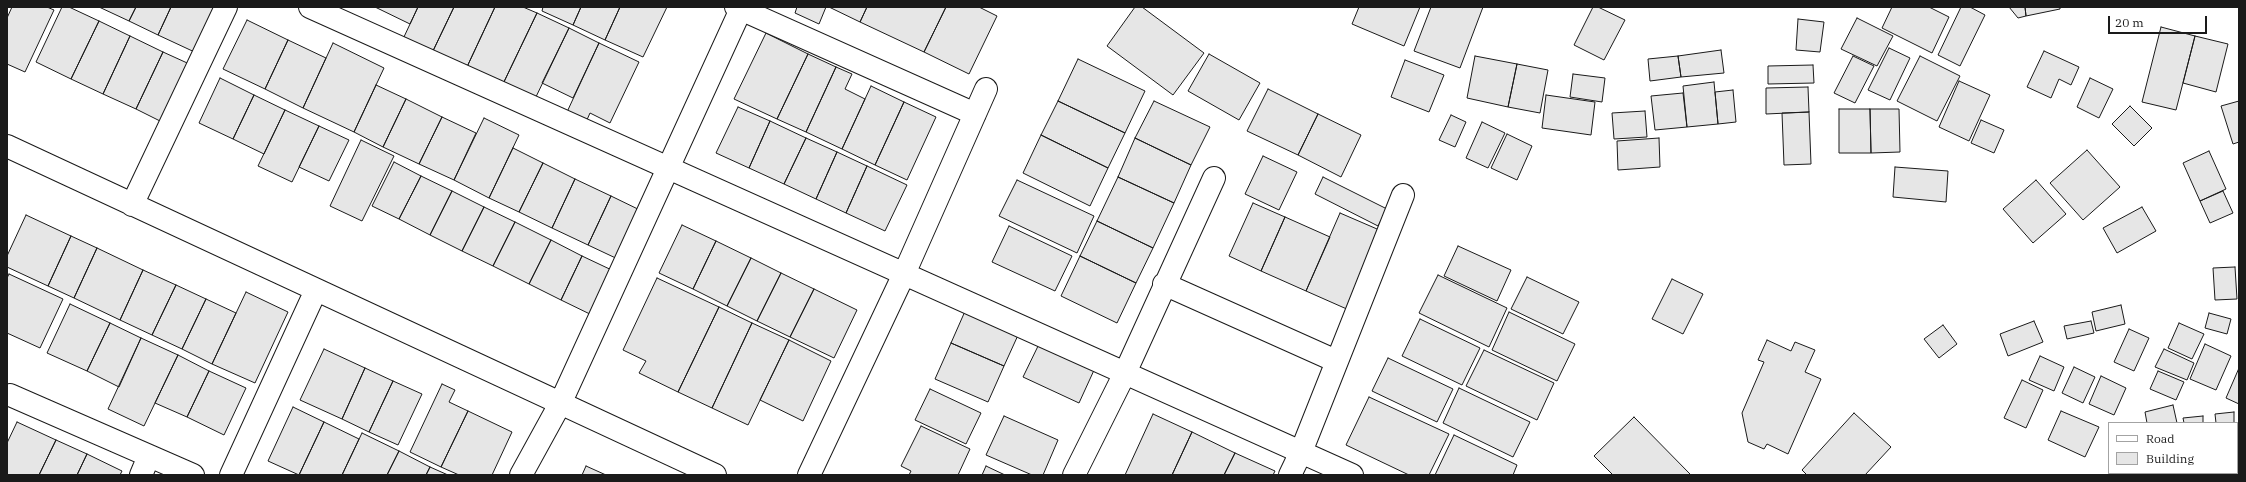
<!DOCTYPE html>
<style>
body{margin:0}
#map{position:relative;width:2246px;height:482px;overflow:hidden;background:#fff;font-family:"IBM Plex Serif",serif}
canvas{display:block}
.frame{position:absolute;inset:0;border:8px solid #1a1a1a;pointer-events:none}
.legend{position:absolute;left:2108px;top:422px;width:130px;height:52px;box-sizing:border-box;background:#fff;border:1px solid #a3a3a3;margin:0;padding:5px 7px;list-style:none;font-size:12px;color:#1a1a1a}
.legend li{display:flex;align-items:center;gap:8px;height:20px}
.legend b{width:20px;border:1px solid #a3a3a3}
.scale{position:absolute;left:2108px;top:16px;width:99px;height:18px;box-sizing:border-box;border:2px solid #1a1a1a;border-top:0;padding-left:5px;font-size:12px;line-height:14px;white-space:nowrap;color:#1a1a1a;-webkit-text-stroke:3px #fff;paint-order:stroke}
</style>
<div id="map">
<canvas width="2246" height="482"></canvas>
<div class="frame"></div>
<ul class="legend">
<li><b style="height:5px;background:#fff"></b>Road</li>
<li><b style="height:11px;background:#e6e6e6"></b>Building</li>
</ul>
<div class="scale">20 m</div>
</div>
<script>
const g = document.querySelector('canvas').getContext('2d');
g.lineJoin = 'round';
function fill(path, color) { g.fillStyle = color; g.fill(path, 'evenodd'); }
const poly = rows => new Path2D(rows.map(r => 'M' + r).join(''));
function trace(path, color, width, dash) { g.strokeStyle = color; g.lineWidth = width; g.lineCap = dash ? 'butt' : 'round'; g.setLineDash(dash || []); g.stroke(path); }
const building = poly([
 [12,7,47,7,54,10,25,72,7,64,7,18,12,7],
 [62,7,69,7,99,21,71,79,36,62,62,7],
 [99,7,136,7,129,21,99,7],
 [136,7,171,7,158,35,129,21,136,7],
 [171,7,216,7,201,55,158,35,171,7],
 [375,7,418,7,410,24,375,7],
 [418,7,454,7,432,53,403,39,418,7],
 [454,7,495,7,466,69,432,53,454,7],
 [495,7,523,7,537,13,502,86,466,69,495,7],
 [543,7,581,7,573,25,542,11,543,7],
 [581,7,620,7,605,40,573,25,581,7],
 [620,7,667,7,643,57,605,40,620,7],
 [797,7,826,7,819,24,795,13,797,7],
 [829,7,867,7,860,22,829,7],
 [867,7,946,7,924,52,860,22,867,7],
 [946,7,979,7,997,16,969,74,924,52,946,7],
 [1135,7,1142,7,1204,53,1173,95,1107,46,1135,7],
 [1359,7,1420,7,1404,46,1352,24,1359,7],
 [1431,7,1483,7,1460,68,1414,51,1431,7],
 [1593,7,1598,7,1625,20,1604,60,1574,45,1593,7],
 [1892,7,1929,7,1949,17,1932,53,1882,28,1892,7],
 [1961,7,1970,7,1985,15,1960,66,1938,55,1961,7],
 [2009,7,2025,7,2026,16,2018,18,2009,7],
 [2025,7,2060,7,2060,9,2026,16,2025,7],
 [537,13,569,28,534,101,502,86,537,13],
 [1857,18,1893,36,1877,66,1841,49,1857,18],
 [1798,19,1824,22,1820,52,1796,50,1798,19],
 [247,20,288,40,265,89,223,69,247,20],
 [99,21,130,36,103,94,71,79,99,21],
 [2161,27,2195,36,2176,110,2142,102,2161,27],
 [569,28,599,43,573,98,542,83,569,28],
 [766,33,808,54,777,119,734,99,766,33],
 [130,36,163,52,136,109,103,94,130,36],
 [2195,36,2228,44,2216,92,2183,83,2195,36],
 [288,40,326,58,303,108,265,89,288,40],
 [333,43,384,68,354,132,303,108,333,43],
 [599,43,639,62,610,123,590,113,586,122,567,112,599,43],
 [1889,48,1910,58,1890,100,1868,90,1889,48],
 [1721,50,1724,73,1681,77,1678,56,1721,50],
 [2044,51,2079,67,2071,85,2059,79,2051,98,2027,87,2044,51],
 [163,52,196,67,168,125,136,109,163,52],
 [808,54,836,67,806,132,777,119,808,54],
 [1209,54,1260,83,1239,120,1188,91,1209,54],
 [1475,56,1517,64,1508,107,1467,98,1475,56],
 [1678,56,1681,77,1650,81,1648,59,1678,56],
 [1853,56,1874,66,1855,103,1834,93,1853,56],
 [1920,56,1960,76,1937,121,1897,101,1920,56],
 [1078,59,1145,91,1125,133,1058,101,1078,59],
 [1405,60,1444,75,1429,112,1391,97,1405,60],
 [1517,64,1548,70,1540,113,1508,107,1517,64],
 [1813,65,1814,83,1768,84,1768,66,1813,65],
 [836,67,852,74,845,89,865,99,842,149,806,132,836,67],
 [1573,74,1605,78,1602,102,1570,97,1573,74],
 [220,78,254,95,233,139,199,123,220,78],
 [2090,78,2113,89,2099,118,2077,107,2090,78],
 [1959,81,1990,95,1969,141,1939,127,1959,81],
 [1714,82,1718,124,1687,127,1683,86,1714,82],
 [376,85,406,99,383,147,354,132,376,85],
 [871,86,904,102,875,165,842,149,871,86],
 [1808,87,1809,112,1766,114,1766,88,1808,87],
 [1268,89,1318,114,1298,155,1247,131,1268,89],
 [1733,90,1736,122,1718,124,1715,92,1733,90],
 [1683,93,1687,127,1655,130,1651,96,1683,93],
 [254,95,285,110,264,154,233,139,254,95],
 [1546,95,1595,102,1591,135,1542,128,1546,95],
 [406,99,442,117,419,164,383,147,406,99],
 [1058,101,1125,133,1108,168,1041,135,1058,101],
 [1154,101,1210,127,1191,165,1135,138,1154,101],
 [2239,101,2239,142,2233,144,2221,106,2239,101],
 [904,102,936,117,907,180,875,165,904,102],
 [2130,106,2152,128,2134,146,2112,124,2130,106],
 [738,107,770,121,749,168,716,153,738,107],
 [1839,109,1870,109,1871,153,1839,153,1839,109],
 [1870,109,1899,109,1900,152,1871,153,1870,109],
 [285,110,319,126,292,182,258,166,285,110],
 [1645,111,1647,137,1614,139,1612,113,1645,111],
 [1809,112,1811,164,1784,165,1782,113,1809,112],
 [1318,114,1361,135,1341,177,1298,155,1318,114],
 [1451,115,1466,122,1455,147,1439,140,1451,115],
 [442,117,476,133,454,180,419,164,442,117],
 [484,118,519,135,489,198,454,180,484,118],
 [1981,120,2004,130,1994,153,1971,143,1981,120],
 [770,121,806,138,784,184,749,168,770,121],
 [1482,122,1505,133,1488,168,1466,158,1482,122],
 [319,126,349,140,329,181,299,167,319,126],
 [1507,134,1532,146,1517,180,1491,168,1507,134],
 [1041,135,1108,168,1090,206,1023,173,1041,135],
 [806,138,837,152,816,199,784,184,806,138],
 [1135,138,1191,165,1174,203,1118,177,1135,138],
 [1659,138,1660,167,1618,170,1617,141,1659,138],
 [361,140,394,156,362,221,330,206,361,140],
 [513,148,543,163,519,212,489,198,513,148],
 [2087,150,2120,187,2083,220,2050,183,2087,150],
 [2209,151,2226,189,2200,201,2183,163,2209,151],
 [837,152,867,166,846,213,816,199,837,152],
 [1263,156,1297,172,1279,210,1245,194,1263,156],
 [394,162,421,176,399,219,372,206,394,162],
 [543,163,575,179,552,228,519,212,543,163],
 [867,166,907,185,885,231,846,213,867,166],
 [1895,167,1948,171,1946,202,1893,197,1895,167],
 [421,176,452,191,430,235,399,219,421,176],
 [1118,177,1174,203,1153,248,1097,221,1118,177],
 [1323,177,1387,209,1378,226,1315,194,1323,177],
 [575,179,611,196,588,245,552,228,575,179],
 [1017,180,1094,216,1077,253,999,216,1017,180],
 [2036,180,2066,214,2033,243,2003,209,2036,180],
 [452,191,484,207,462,251,430,235,452,191],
 [2223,191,2233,213,2210,223,2200,201,2223,191],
 [611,196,646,213,622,261,588,245,611,196],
 [1253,203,1285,217,1261,271,1229,256,1253,203],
 [484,207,515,222,493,266,462,251,484,207],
 [2142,207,2156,231,2117,253,2103,228,2142,207],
 [1340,213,1384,232,1349,310,1306,291,1340,213],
 [26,215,71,236,48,286,7,267,7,256,26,215],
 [1285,217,1330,237,1306,291,1261,271,1285,217],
 [1097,221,1153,248,1136,283,1080,256,1097,221],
 [515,222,551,240,529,284,493,266,515,222],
 [682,225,716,241,693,289,659,273,682,225],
 [1009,226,1072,256,1055,291,992,262,1009,226],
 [71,236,97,248,74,298,48,286,71,236],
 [551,240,582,256,561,300,529,284,551,240],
 [716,241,751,258,727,306,693,289,716,241],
 [1458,246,1511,270,1497,301,1444,276,1458,246],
 [97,248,143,270,120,320,74,298,97,248],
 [582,256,618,273,596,317,561,300,582,256],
 [1080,256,1136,283,1117,323,1061,296,1080,256],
 [751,258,781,273,757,321,727,306,751,258],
 [2235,267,2237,299,2215,300,2213,268,2235,267],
 [143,270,176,285,152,335,120,320,143,270],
 [781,273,814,289,790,337,757,321,781,273],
 [9,274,63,299,40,348,7,333,7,278,9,274],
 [1438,275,1507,308,1489,347,1419,313,1438,275],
 [1527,277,1579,302,1563,334,1511,309,1527,277],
 [657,278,719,307,678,392,639,373,646,361,623,350,657,278],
 [1672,279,1703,294,1683,334,1652,319,1672,279],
 [176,285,206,299,182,349,152,335,176,285],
 [814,289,857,310,834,358,790,337,814,289],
 [246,292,288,312,255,383,212,364,246,292],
 [206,299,236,313,212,364,182,349,206,299],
 [70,304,110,323,87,371,47,353,70,304],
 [2121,305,2125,324,2096,331,2092,312,2121,305],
 [719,307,752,323,712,408,678,392,719,307],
 [966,309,1019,333,1004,366,951,343,966,309],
 [1509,312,1575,344,1557,381,1492,350,1509,312],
 [2209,313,2231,319,2227,334,2205,328,2209,313],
 [1420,319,1480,348,1462,385,1402,356,1420,319],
 [2034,321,2043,342,2008,356,2000,334,2034,321],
 [2091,321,2094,333,2067,339,2064,326,2091,321],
 [110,323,141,338,119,387,87,371,110,323],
 [752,323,789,340,748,425,712,408,752,323],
 [2179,323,2204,334,2192,359,2168,348,2179,323],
 [1943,325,1957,344,1939,358,1924,339,1943,325],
 [2129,329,2149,338,2134,371,2114,362,2129,329],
 [141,338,178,355,144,426,108,409,141,338],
 [789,340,831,361,803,421,760,400,789,340],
 [1767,340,1791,351,1795,342,1815,350,1805,372,1821,379,1788,454,1767,444,1764,449,1748,442,1742,413,1764,362,1758,360,1767,340],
 [1040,342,1095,368,1079,403,1023,377,1040,342],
 [951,343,1004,366,988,402,935,379,951,343],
 [2205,344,2231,356,2216,390,2190,379,2205,344],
 [324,349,365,368,342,419,300,400,324,349],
 [2164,349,2194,363,2187,380,2155,367,2164,349],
 [1484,350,1554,383,1537,420,1466,386,1484,350],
 [178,355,209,371,187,417,155,403,178,355],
 [2040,356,2064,367,2054,391,2029,380,2040,356],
 [1388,358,1453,389,1437,422,1372,391,1388,358],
 [2074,367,2095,377,2083,403,2062,393,2074,367],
 [365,368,393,381,369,432,342,419,365,368],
 [2239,368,2239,404,2226,398,2239,368],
 [209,371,246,388,224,435,187,417,209,371],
 [2158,371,2184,382,2176,400,2150,389,2158,371],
 [2101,376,2126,388,2114,415,2089,404,2101,376],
 [2022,380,2043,390,2026,428,2004,418,2022,380],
 [393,381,422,394,398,445,369,432,393,381],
 [442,384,455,390,449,402,468,411,441,467,410,452,442,384],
 [1459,388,1530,422,1513,457,1443,423,1459,388],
 [930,389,981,413,966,444,915,420,930,389],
 [1369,397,1449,434,1429,475,1409,475,1346,445,1369,397],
 [2173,405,2177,423,2147,423,2145,412,2173,405],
 [293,407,324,422,299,475,268,461,293,407],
 [468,411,512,432,492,475,459,475,441,467,468,411],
 [2061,411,2099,427,2085,457,2048,440,2061,411],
 [2234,412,2234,423,2216,423,2215,414,2234,412],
 [1854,413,1891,447,1865,475,1807,475,1802,470,1854,413],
 [1153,414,1192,432,1172,475,1125,475,1153,414],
 [1004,416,1058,440,1043,475,1032,475,986,455,1004,416],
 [2203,416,2203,423,2184,423,2183,418,2203,416],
 [1634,417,1690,474,1689,475,1613,475,1594,456,1634,417],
 [17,422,56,440,39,475,7,475,7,443,17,422],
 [324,422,359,439,342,475,299,475,324,422],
 [921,426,970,449,958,475,909,475,911,471,901,466,921,426],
 [1192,432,1235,453,1224,475,1172,475,1192,432],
 [362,433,399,451,387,475,342,475,362,433],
 [1454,435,1517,465,1513,475,1435,475,1454,435],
 [56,440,87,454,77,475,39,475,56,440],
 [399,451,430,467,426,475,387,475,399,451],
 [1235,453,1275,471,1273,475,1224,475,1235,453],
 [87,454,122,471,120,475,77,475,87,454],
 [586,466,606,475,582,475,586,466],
 [986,466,1005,475,982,475,986,466],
 [430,467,448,475,426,475,430,467],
 [2122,473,2169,473,2170,475,2116,475,2122,473]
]);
fill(building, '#e6e6e6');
trace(building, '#1a1a1a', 1);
const street = poly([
 [310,7,1352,475],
 [736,7,975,114],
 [7,146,715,475],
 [132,205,226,7],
 [1164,284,1336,361],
 [10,395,193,475],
 [141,475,149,456],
 [231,475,316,290],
 [521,475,560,404,741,9],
 [809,475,904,274,986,89],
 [1074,475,1125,373,1214,178],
 [1290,475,1301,452,1403,195]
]);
trace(street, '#1a1a1a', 24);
trace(street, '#fff', 22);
</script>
